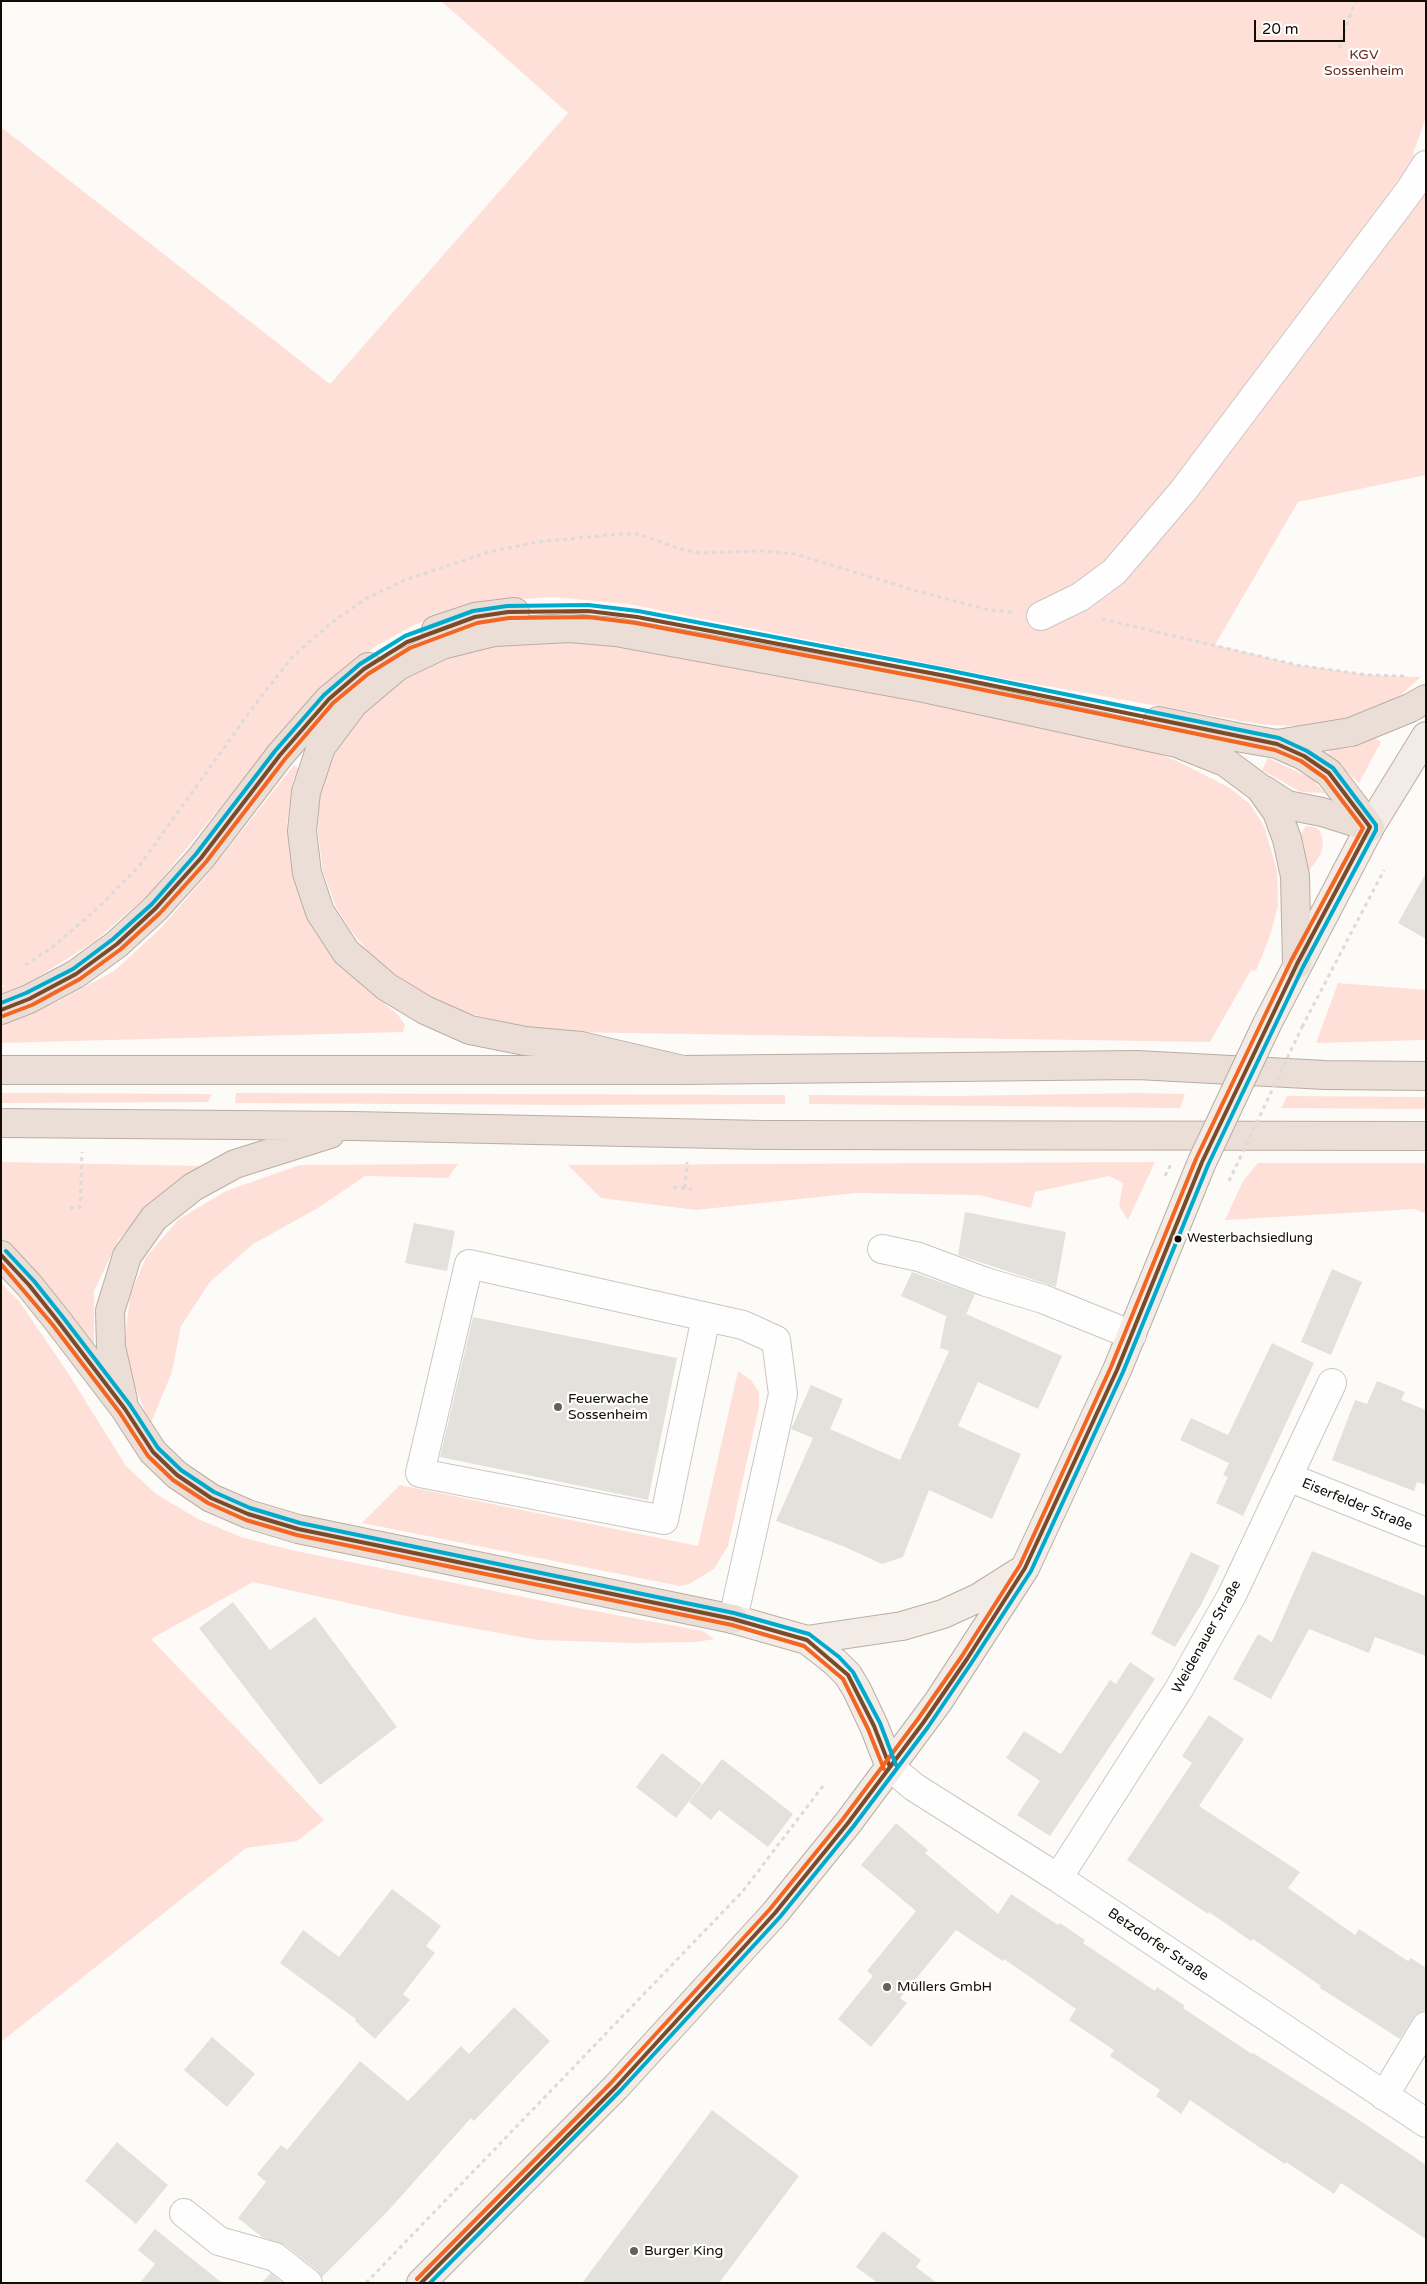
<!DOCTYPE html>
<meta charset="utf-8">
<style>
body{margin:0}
#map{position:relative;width:1427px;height:2284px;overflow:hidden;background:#fdfbf8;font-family:"Varela Round",sans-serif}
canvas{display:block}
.frame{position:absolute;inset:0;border:2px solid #120c06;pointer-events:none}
.scale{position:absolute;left:1254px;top:20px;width:91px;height:22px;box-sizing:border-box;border:2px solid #120c06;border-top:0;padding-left:6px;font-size:15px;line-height:18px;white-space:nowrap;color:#120c06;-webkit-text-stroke:4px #fff;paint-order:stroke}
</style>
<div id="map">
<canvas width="1427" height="2284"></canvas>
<div class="frame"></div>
<div class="scale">20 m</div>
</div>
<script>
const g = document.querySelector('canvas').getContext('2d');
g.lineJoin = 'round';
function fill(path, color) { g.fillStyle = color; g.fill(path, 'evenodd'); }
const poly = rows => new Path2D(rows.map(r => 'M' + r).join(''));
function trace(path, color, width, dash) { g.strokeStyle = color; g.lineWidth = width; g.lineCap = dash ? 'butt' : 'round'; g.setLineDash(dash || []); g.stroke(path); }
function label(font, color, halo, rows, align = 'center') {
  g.font = font + ' "Varela Round",sans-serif'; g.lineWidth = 4.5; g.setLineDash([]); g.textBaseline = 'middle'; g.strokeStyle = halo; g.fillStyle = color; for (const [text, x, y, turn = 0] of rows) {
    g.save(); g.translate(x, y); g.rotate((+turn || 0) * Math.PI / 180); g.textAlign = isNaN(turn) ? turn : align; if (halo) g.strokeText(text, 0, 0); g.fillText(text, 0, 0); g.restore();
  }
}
fill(poly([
 [441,1,1426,1,1426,117,1413,154,1426,160,1426,475,1298,502,1215,645,1297,665,1370,675,1421,677,1395,700,1364,717,1301,726,1265,725,1012,680,628,604,553,597,479,602,414,625,373,648,328,685,286,727,150,893,94,942,28,983,1,994,1,987,5,985,1,985,1,127,330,384,568,113],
 [547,639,643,646,723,660,1137,745,1181,763,1230,788,1250,804,1264,826,1277,870,1278,906,1270,936,1256,971,1251,970,1210,1042,559,1032,514,1025,471,1014,427,999,369,953,349,928,336,907,323,872,318,832,319,797,327,768,351,723,408,675,447,656,500,643],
 [1375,738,1381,742,1359,783,1328,754,1330,749,1351,748],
 [1268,758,1311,778,1325,793,1301,792,1262,770],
 [294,765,299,769,293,781,287,824,290,851,302,897,345,969,398,1015,405,1025,403,1032,1,1043,1,1026,59,1001,114,971,161,928,211,870],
 [1306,826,1315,827,1320,831,1323,842,1321,854,1309,871,1299,841,1302,832],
 [1338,983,1426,990,1426,1040,1316,1043],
 [1,1093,38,1093,212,1094,208,1102,1,1103],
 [236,1093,785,1095,785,1104,570,1105,235,1103],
 [1139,1093,1185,1094,1180,1108,809,1104,809,1095,953,1096],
 [1287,1096,1426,1097,1426,1109,1281,1108],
 [1,1162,204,1166,160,1197,119,1239,94,1291,94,1347,24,1259,1,1241],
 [1155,1162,1128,1220,1119,1206,1123,1183,1109,1176,1035,1192,1031,1208,979,1195,856,1193,696,1210,601,1198,568,1165],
 [1258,1163,1426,1163,1426,1214,1415,1209,1225,1220,1243,1181],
 [458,1164,448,1178,365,1176,318,1208,253,1244,210,1282,181,1326,172,1372,150,1425,131,1376,125,1339,130,1295,146,1257,179,1219,226,1191,300,1165],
 [1,1283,19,1301,68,1373,126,1466,156,1494,198,1519,241,1537,291,1550,573,1607,703,1631,714,1639,697,1642,633,1643,537,1640,411,1617,253,1582,151,1639,324,1820,297,1841,246,1848,1,2042],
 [738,1371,751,1380,759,1392,759,1407,728,1546,714,1569,689,1584,680,1586,362,1523,400,1485,698,1546]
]), '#fee0d9');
fill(poly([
 [1426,873,1426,939,1398,923],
 [965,1212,1066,1232,1056,1287,958,1255],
 [414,1223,455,1231,447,1271,405,1263],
 [1332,1269,1362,1282,1331,1355,1301,1342],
 [912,1272,975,1294,964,1319,966,1314,1062,1356,1038,1409,978,1382,958,1426,1021,1454,992,1519,929,1490,903,1557,882,1564,845,1547,776,1521,813,1438,791,1429,811,1385,843,1399,830,1429,900,1460,949,1351,940,1348,946,1316,901,1296],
 [473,1317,677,1358,648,1500,440,1457],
 [1272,1343,1314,1363,1243,1516,1216,1503,1228,1477,1223,1475,1229,1463,1180,1440,1191,1418,1228,1435],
 [1377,1381,1405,1392,1401,1400,1426,1410,1426,1485,1417,1482,1414,1491,1332,1460,1355,1400,1367,1404],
 [1312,1551,1426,1596,1426,1656,1375,1637,1369,1653,1309,1629,1271,1699,1233,1679,1258,1634,1272,1642],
 [1191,1552,1220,1566,1201,1605,1175,1647,1151,1634],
 [233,1602,270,1650,315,1617,397,1727,320,1785,199,1628],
 [1130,1662,1155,1679,1050,1836,1017,1815,1040,1781,1006,1758,1024,1731,1061,1754,1110,1680,1116,1684],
 [1209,1715,1244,1739,1199,1806,1300,1872,1288,1888,1355,1935,1359,1929,1408,1961,1411,1958,1426,1968,1426,2010,1418,2013,1413,2018,1400,2039,1320,1988,1321,1986,1253,1939,1251,1941,1209,1912,1208,1914,1127,1860,1192,1763,1182,1756],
 [662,1753,702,1784,676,1818,636,1787],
 [722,1759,793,1814,768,1847,719,1810,711,1820,689,1802],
 [896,1823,928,1850,925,1853,998,1914,1011,1894,1058,1925,1060,1923,1085,1940,1083,1943,1155,1991,1157,1987,1185,2006,1183,2008,1252,2054,1253,2053,1350,2114,1426,2165,1426,2239,1341,2183,1334,2194,1286,2162,1285,2164,1259,2147,1190,2100,1181,2114,1156,2096,1160,2090,1110,2056,1114,2050,1069,2020,1076,2009,1004,1959,1003,1961,956,1930,900,1998,907,2003,871,2047,838,2019,873,1976,867,1971,916,1911,861,1865],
 [392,1889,441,1926,426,1946,435,1953,403,1994,410,2000,375,2039,355,2021,356,2019,280,1963,303,1930,339,1957],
 [514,2007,550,2041,474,2121,471,2118,387,2212,322,2277,318,2271,285,2245,262,2237,238,2218,266,2182,257,2174,281,2145,287,2150,360,2061,408,2101,461,2046,469,2054],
 [212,2037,255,2074,227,2107,184,2070],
 [712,2110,799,2176,719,2283,582,2283],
 [117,2142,168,2185,136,2224,85,2181],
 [155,2229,222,2283,140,2283,155,2264,138,2250],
 [883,2231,921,2260,916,2267,937,2283,878,2283,856,2267],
 [271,2273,282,2283,261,2283]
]), '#e3e1db');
const minor = poly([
 [1041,616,1080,597,1114,572,1183,491,1410,190,1426,165],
 [882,1249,919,1257,986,1282,1043,1299,1132,1335],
 [706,1317,664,1520,420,1473,469,1264,743,1325,776,1340,783,1394,733,1619],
 [1288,1477,1426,1532],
 [890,1767,914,1787,1058,1878,1426,2123],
 [1058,1878,1179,1689,1232,1595,1332,1383],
 [1384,2096,1426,2026],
 [184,2213,219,2241,275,2257,308,2283]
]);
const major = poly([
 [1267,1024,1370,827,1426,736],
 [733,1619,807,1640,835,1662,848,1675,857,1690,874,1726,890,1767],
 [807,1640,902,1626,943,1614,978,1598,1019,1572],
 [421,2283,616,2087,775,1913,848,1823,938,1702,1025,1568,1117,1370,1202,1162]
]);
const highway = poly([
 [436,630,475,617,515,612],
 [1158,721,1236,737,1277,744,1304,756,1329,773,1370,827],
 [1277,744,1351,732,1410,708,1426,699],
 [1264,790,1287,805,1322,812,1370,827],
 [1,1010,29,999,76,974,117,944,156,908,201,858,280,755,329,699,368,667],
 [1,1070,683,1070,1137,1065,1325,1075,1426,1076],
 [683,1070,581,1046,525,1041,470,1030,425,1010,387,987,346,952,320,912,307,873,302,831,306,792,321,747,354,703,398,666,442,645,494,632,570,628,616,632,924,688,1177,743,1225,762,1260,788,1277,812,1287,839,1295,876,1297,964],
 [1,1123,353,1126,763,1135,1426,1136],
 [1,1255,29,1285,57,1320,125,1409,153,1452,177,1475,211,1498,248,1514,298,1529,733,1619],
 [123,1400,111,1347,110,1311,127,1256,154,1218,193,1187,235,1164,330,1134]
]);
trace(minor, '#cac7c2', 30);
trace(major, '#baada3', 30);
trace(highway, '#baada3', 30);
trace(poly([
 [1339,48,1355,1],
 [1102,619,1297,665,1368,675,1404,676],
 [25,965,54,946,99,907,140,865,254,706,293,656,331,623,365,599,405,580,489,552,537,542,618,534,639,534,680,549,699,553,761,551,795,554,917,591,989,610,1013,612],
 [1302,1027,1384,870],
 [673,1187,692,1189],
 [685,1188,687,1162],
 [70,1208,80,1207,82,1152],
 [366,2283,743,1891,823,1786]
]), '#dcdbd9', 3, [4, 4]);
trace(minor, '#fffefe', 28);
trace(major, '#f3ece6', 28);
trace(highway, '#eaded6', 28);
const majorBridge = poly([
 [1202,1162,1267,1024]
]);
trace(majorBridge, '#baada3', 30, []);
trace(poly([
 [1165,1176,1172,1162],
 [1229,1181,1302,1027]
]), '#dcdbd9', 3, [4, 4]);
trace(majorBridge, '#f3ece6', 28);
trace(poly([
 [1,1010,29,999,76,974,117,944,156,908,201,858,280,755,329,699,364,669,407,642,475,617,508,612,588,611,637,617,946,676,1277,744,1304,756,1329,773,1370,827,1297,964,1202,1162,1117,1370,1025,1568,967,1659,923,1723,848,1823,775,1913,616,2087,421,2283],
 [1,1255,29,1285,57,1320,125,1409,153,1452,177,1475,211,1498,248,1514,298,1529,733,1619,807,1640,848,1675,874,1726,890,1767]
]), '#7a4b2a', 4);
trace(poly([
 [3,1016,32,1005,80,979,121,949,160,913,206,862,285,759,333,703,368,674,410,648,477,623,509,618,588,617,636,623,945,682,1275,750,1301,761,1325,778,1363,828,1291,961,1196,1159,1111,1367,1020,1565,962,1656,918,1719,843,1819,770,1909,611,2083,417,2279],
 [1,1264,52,1324,120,1413,148,1456,173,1480,208,1503,246,1520,297,1535,732,1625,804,1646,843,1679,868,1729,884,1769]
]), '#f26522', 4);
trace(poly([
 [1,1003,26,993,73,969,113,939,152,904,196,854,275,751,324,695,360,664,405,636,473,611,507,606,588,605,638,611,947,670,1279,738,1307,751,1333,768,1376,825,1376,830,1303,967,1208,1165,1123,1372,1031,1571,972,1662,928,1727,853,1827,780,1917,620,2091,430,2283],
 [6,1251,34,1281,62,1316,130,1405,158,1448,181,1470,214,1492,250,1508,300,1523,734,1613,809,1634,839,1657,853,1672,880,1723,896,1765]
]), '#00a9ce', 4);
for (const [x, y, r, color] of [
 [1178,1239,4.5,"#120c06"],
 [558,1407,5,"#64605b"],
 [887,1987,5,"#64605b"],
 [634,2251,5,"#64605b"]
]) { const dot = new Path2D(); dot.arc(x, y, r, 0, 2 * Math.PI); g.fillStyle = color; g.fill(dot); trace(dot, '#fff', 2); }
label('13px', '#120c06', '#fff', [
 ["Westerbachsiedlung",1187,1239]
], 'left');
label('14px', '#68241a', '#fff', [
 ["KGV",1364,55],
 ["Sossenheim",1364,71]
]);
label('14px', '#120c06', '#fff', [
 ["Feuerwache",568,1399],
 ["Sossenheim",568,1415],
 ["Müllers GmbH",897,1987],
 ["Burger King",644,2251]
], 'left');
label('14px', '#120c06', '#fff', [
 ["Eiserfelder Straße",1357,1505,22],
 ["Weidenauer Straße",1207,1637,-61],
 ["Betzdorfer Straße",1158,1945,34]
]);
</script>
